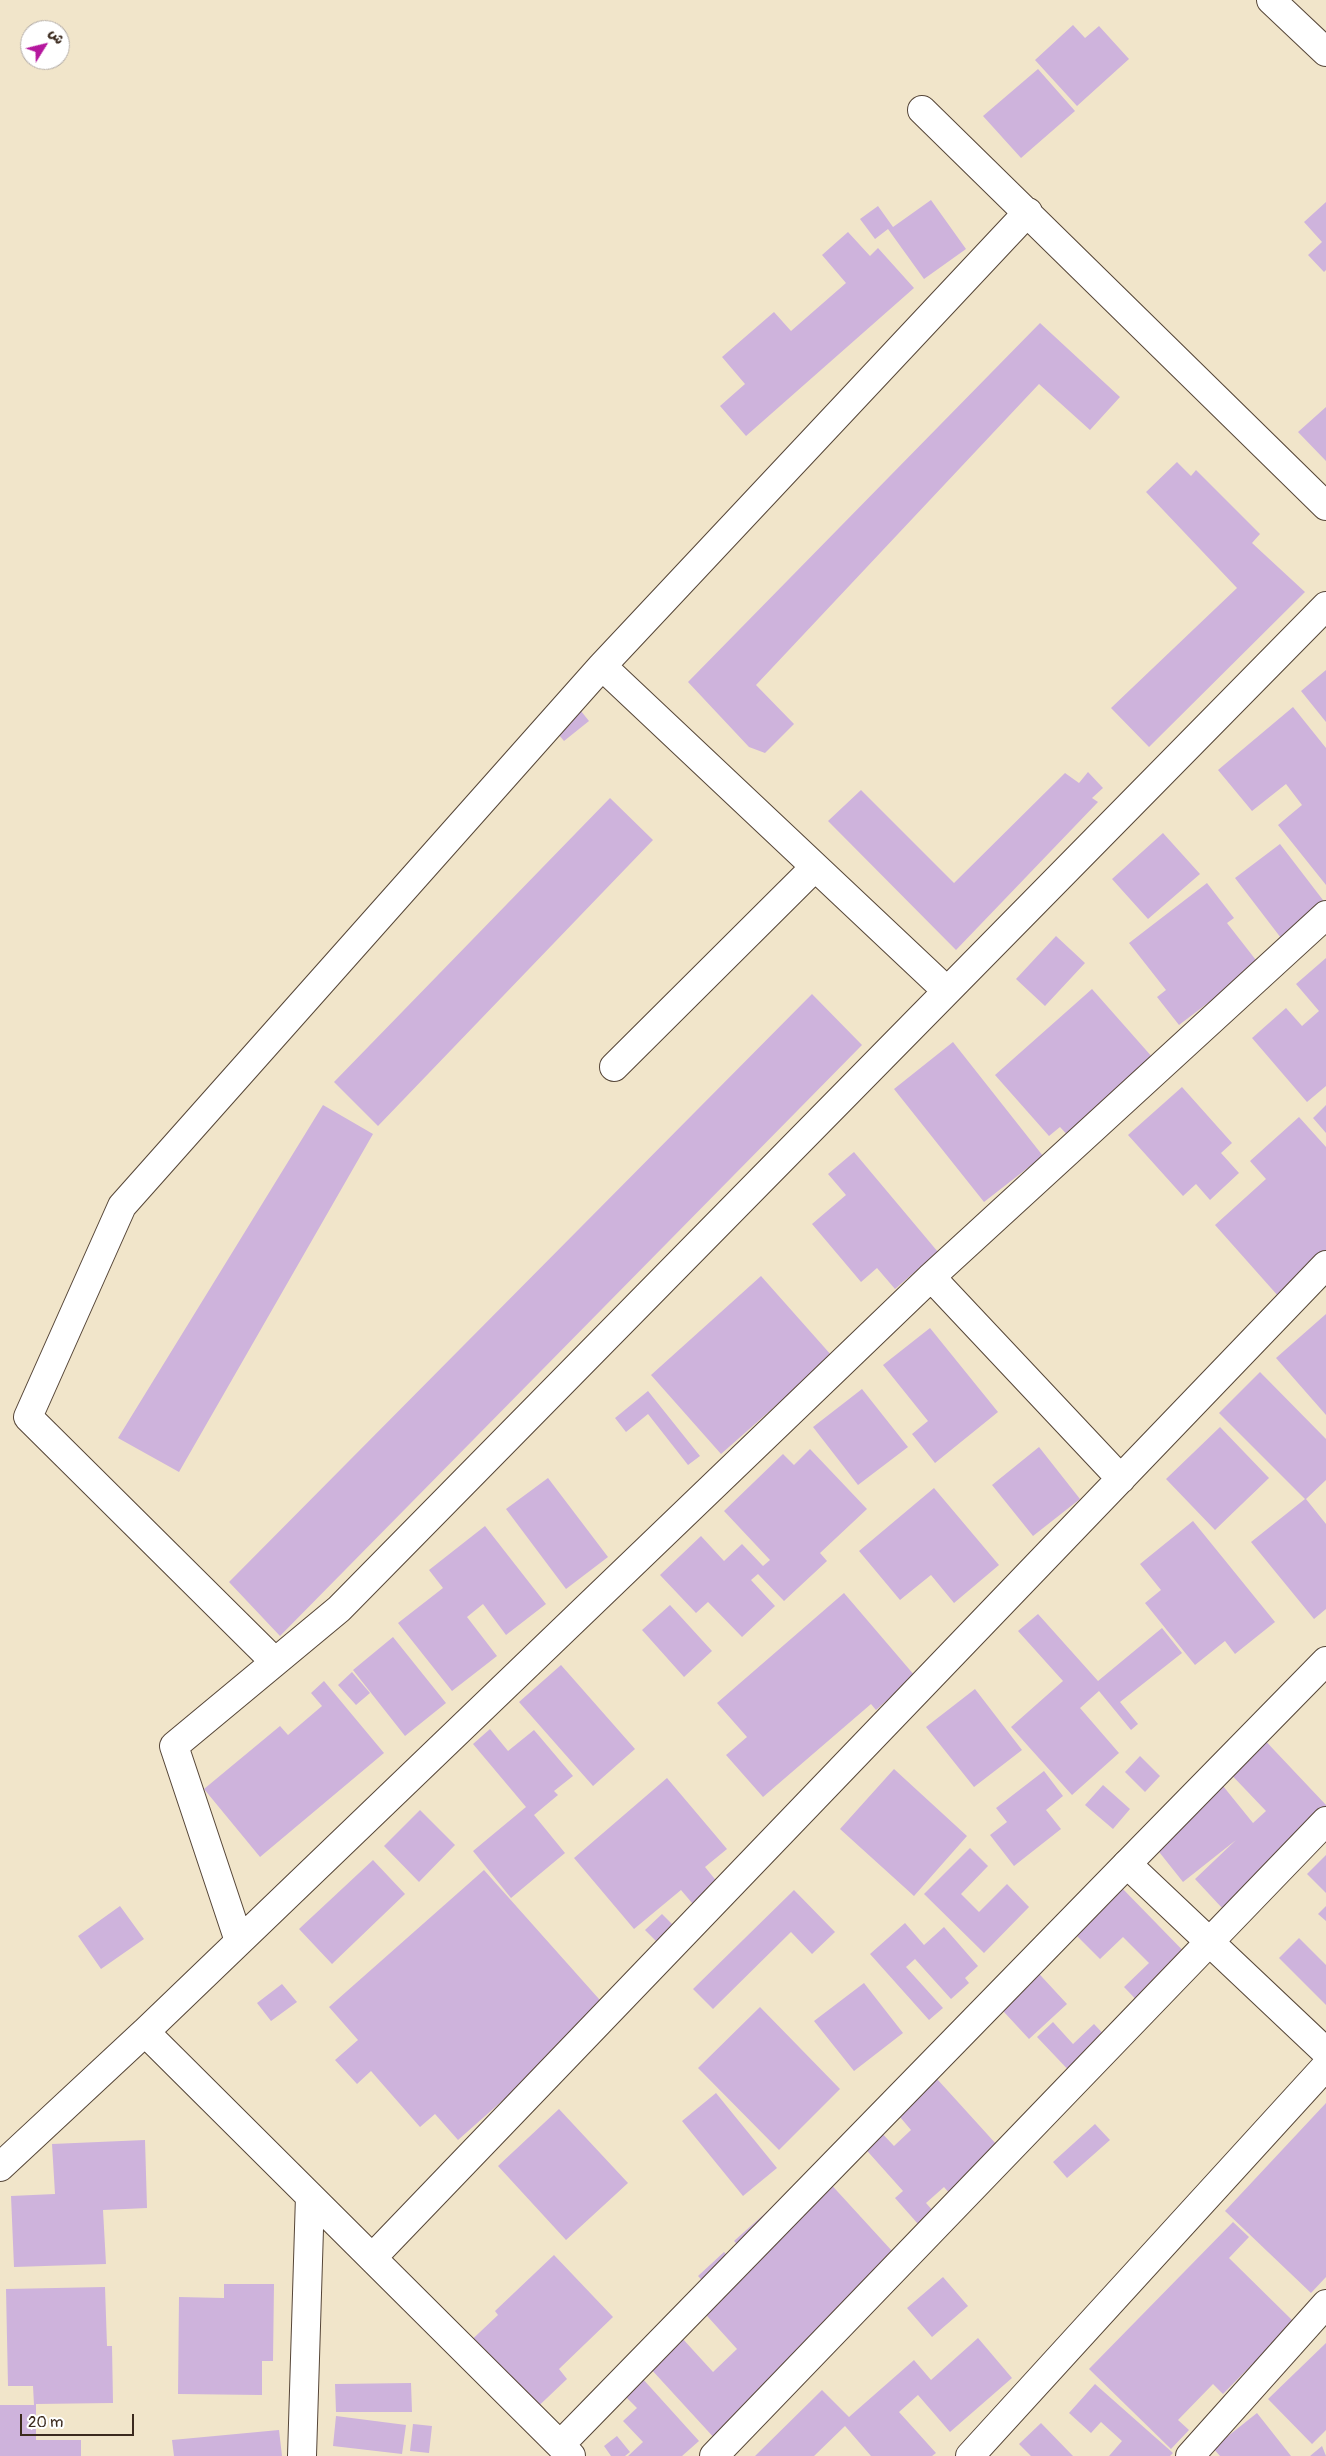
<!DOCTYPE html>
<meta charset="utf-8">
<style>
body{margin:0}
#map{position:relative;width:1326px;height:2456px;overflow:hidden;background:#f1e5ca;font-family:Pangolin,"Playpen Sans Arabic",sans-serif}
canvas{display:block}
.north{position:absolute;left:20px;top:20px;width:50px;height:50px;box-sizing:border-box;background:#fff;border:1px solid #b1aaa5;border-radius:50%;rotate:54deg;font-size:14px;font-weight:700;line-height:20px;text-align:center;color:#3b2a1e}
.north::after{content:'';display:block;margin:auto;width:18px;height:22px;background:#b5179e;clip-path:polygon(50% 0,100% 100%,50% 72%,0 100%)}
.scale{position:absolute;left:20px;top:2414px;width:114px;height:22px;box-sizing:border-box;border:2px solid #3b2a1e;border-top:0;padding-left:6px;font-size:15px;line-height:18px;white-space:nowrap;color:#3b2a1e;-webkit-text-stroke:4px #fff;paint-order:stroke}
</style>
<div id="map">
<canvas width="1326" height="2456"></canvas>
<div class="north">ش</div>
<div class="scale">20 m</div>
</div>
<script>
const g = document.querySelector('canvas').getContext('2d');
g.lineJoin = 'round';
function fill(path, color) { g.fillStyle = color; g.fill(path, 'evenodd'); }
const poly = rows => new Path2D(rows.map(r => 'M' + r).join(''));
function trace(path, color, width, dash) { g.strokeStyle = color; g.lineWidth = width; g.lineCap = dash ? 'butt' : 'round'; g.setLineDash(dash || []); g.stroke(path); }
fill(poly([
 [1073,25,1085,38,1099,26,1129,59,1077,106,1035,60],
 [1038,69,1075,111,1021,158,983,116],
 [931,200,966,249,924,279,888,229,875,239,860,219,878,206,893,227],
 [1326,202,1326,270,1324,272,1308,255,1322,242,1304,222],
 [848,232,870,256,878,248,914,288,746,436,720,406,745,384,722,357,774,312,791,331,846,283,822,255],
 [1040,323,1120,397,1090,430,1039,384,756,685,794,724,765,753,749,747,688,682],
 [1326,407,1326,461,1298,432],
 [1177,462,1191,476,1196,470,1260,534,1252,543,1305,592,1149,747,1111,708,1237,588,1146,492],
 [1326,670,1326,722,1301,691],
 [568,695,589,721,564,741,543,716],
 [1293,707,1326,748,1326,885,1278,825,1302,805,1286,784,1252,811,1218,770],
 [1088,772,1103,788,1092,798,1098,802,956,950,828,821,861,790,954,883,1065,773,1079,783],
 [610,798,653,840,378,1126,334,1082],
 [1163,833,1200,874,1148,919,1112,879],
 [1280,844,1326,904,1281,938,1235,878],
 [1207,883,1234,918,1227,923,1259,964,1179,1025,1157,997,1166,990,1129,943],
 [1056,936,1085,963,1045,1006,1016,979],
 [1326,958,1326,1086,1307,1102,1252,1038,1286,1008,1302,1026,1319,1011,1296,984],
 [1092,989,1153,1058,1073,1141,1060,1127,1049,1136,995,1075],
 [812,994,862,1045,280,1636,229,1582],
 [953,1042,1043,1156,984,1202,894,1089],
 [1182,1087,1232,1143,1221,1153,1239,1173,1210,1200,1196,1184,1183,1196,1128,1135],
 [323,1105,373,1134,179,1472,118,1438],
 [1326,1105,1326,1133,1313,1118],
 [1299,1117,1326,1147,1326,1262,1279,1297,1215,1225,1266,1179,1250,1161],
 [854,1152,938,1252,895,1289,877,1268,861,1282,812,1224,846,1195,828,1174],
 [761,1276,832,1356,721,1454,651,1375],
 [1326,1314,1326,1415,1276,1358],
 [930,1328,998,1412,935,1463,912,1434,928,1421,883,1365],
 [1260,1372,1326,1439,1326,1480,1306,1499,1326,1524,1326,1609,1314,1619,1251,1542,1305,1499,1219,1413],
 [862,1389,908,1447,858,1485,813,1427],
 [648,1391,700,1456,688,1465,648,1414,626,1432,615,1418],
 [1220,1427,1269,1478,1215,1530,1166,1479],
 [1039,1447,1080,1499,1033,1536,992,1485],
 [810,1449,867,1509,820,1553,827,1561,784,1601,758,1574,751,1580,775,1606,742,1637,708,1602,696,1613,660,1575,701,1536,724,1561,742,1544,763,1566,770,1560,724,1511,783,1454,794,1465],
 [548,1478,608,1557,566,1589,506,1509],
 [934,1488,999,1565,954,1603,931,1575,900,1600,859,1551],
 [1193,1521,1275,1622,1235,1654,1225,1641,1195,1665,1145,1603,1161,1590,1140,1564],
 [485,1526,546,1604,506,1635,483,1604,467,1617,497,1656,452,1691,398,1623,443,1588,429,1570],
 [844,1593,915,1676,876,1710,871,1704,763,1797,726,1755,747,1737,717,1703],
 [670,1605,712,1651,684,1677,642,1630],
 [1038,1614,1098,1681,1162,1628,1182,1653,1120,1702,1138,1724,1131,1730,1099,1691,1080,1708,1119,1753,1072,1795,1011,1727,1063,1681,1018,1631],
 [393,1637,446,1703,405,1736,353,1670],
 [561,1665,635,1749,593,1786,519,1702],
 [352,1672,370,1693,356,1705,338,1685],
 [324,1681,384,1753,260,1857,204,1789,280,1726,288,1735,322,1706,311,1693],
 [975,1689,1022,1750,974,1787,926,1727],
 [490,1729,508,1751,534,1730,573,1776,554,1791,558,1795,534,1815,565,1853,511,1898,473,1851,526,1807,473,1744],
 [1258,1733,1326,1805,1326,1811,1223,1909,1195,1879,1236,1840,1183,1882,1148,1838,1219,1781,1253,1823,1266,1811,1223,1766],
 [1140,1756,1160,1776,1145,1792,1125,1772],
 [894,1769,967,1836,914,1896,840,1829],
 [1044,1771,1063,1796,1046,1810,1061,1829,1014,1866,990,1835,1007,1822,996,1808],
 [667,1778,727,1849,705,1867,723,1889,698,1910,681,1890,634,1929,574,1858],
 [1103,1785,1130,1809,1113,1829,1085,1805],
 [420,1810,455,1845,419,1882,384,1846],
 [970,1848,988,1866,961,1894,979,1912,1007,1884,1029,1907,984,1953,924,1894],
 [1326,1855,1326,1893,1307,1874],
 [373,1860,405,1894,332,1964,299,1929],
 [484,1870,607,2008,458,2140,435,2114,420,2127,371,2071,357,2084,335,2060,358,2040,329,2007],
 [1120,1886,1195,1963,1146,2010,1124,1987,1149,1963,1123,1937,1100,1959,1073,1932],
 [794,1890,835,1932,812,1954,791,1932,713,2009,693,1989],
 [120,1906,144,1939,101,1969,78,1936],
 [1326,1906,1326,1921,1318,1914],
 [662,1914,680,1932,664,1949,645,1930],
 [905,1923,924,1945,944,1927,978,1966,965,1978,969,1983,951,1999,915,1959,906,1967,943,2008,929,2020,870,1954],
 [1299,1938,1326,1965,1326,2005,1279,1958],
 [1030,1964,1067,2004,1029,2039,992,1999],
 [864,1983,903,2033,854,2071,814,2021],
 [282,1984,297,2002,271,2021,257,2003],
 [760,2007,840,2089,779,2150,698,2068],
 [1053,2022,1073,2044,1094,2024,1112,2043,1075,2077,1037,2037],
 [928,2069,1007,2156,956,2201,944,2187,926,2203,940,2219,926,2233,895,2198,903,2191,861,2144,878,2129,894,2146,911,2130,889,2104],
 [716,2093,777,2168,743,2196,682,2121],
 [1326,2103,1326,2277,1311,2293,1225,2211],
 [559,2109,628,2183,566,2240,498,2166],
 [1095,2124,1110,2140,1067,2178,1053,2162],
 [145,2140,147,2208,103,2210,106,2264,14,2267,11,2196,55,2194,52,2144],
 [816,2168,903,2263,717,2441,650,2368,682,2338,713,2372,737,2349,699,2307,714,2293,698,2276,724,2252,740,2269,751,2259,734,2241],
 [1233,2222,1249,2237,1229,2258,1294,2322,1223,2394,1213,2384,1178,2420,1189,2430,1171,2449,1089,2369],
 [554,2255,613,2317,559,2369,567,2379,527,2417,462,2349,498,2315,495,2311],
 [943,2277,968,2306,932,2337,907,2308],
 [224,2284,274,2284,273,2361,262,2361,262,2395,178,2394,179,2297,224,2298],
 [105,2287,107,2346,112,2346,113,2403,36,2404,36,2440,81,2440,81,2456,0,2456,0,2405,34,2405,33,2386,8,2386,6,2289],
 [978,2338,1012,2378,950,2432,918,2395,899,2412,936,2453,932,2456,871,2456,845,2426,814,2456,755,2456,822,2390,849,2417,914,2360,931,2380],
 [1326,2343,1326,2430,1312,2444,1268,2399],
 [642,2378,699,2441,682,2456,628,2456,643,2442,623,2421,637,2408,623,2394],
 [411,2383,412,2412,336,2412,335,2384],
 [1095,2384,1173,2453,1170,2456,1109,2456,1122,2441,1101,2422,1091,2433,1069,2413],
 [1257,2413,1291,2456,1220,2456,1213,2448],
 [336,2416,406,2425,402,2454,333,2446],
 [1041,2423,1073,2456,1031,2456,1019,2444],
 [413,2424,432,2426,429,2453,410,2451],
 [279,2430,282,2456,174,2456,172,2440],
 [617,2436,630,2452,625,2456,611,2456,604,2446],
 [1322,2446,1326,2456,1310,2456]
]), '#ceb3dc');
const minor = poly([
 [922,110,1326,506],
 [602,666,947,991],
 [614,1067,815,867],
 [1121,1479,931,1277,1326,915],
 [275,1662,28,1417,122,1206,602,666,1028,212],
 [239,1941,174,1746,339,1609,1326,606],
 [145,2032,931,1277],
 [0,2167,145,2032,571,2456],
 [372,2258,1326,1265],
 [560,2445,1127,1864],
 [302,2456,310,2196],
 [714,2456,1326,1821],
 [970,2456,1326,2066],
 [1190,2456,1326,2304]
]);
const tertiary = poly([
 [1271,0,1326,52],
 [1326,1661,1127,1864,1326,2052]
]);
trace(minor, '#564638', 30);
trace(tertiary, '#564638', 30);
trace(minor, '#fff', 28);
trace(tertiary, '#fff', 28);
</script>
